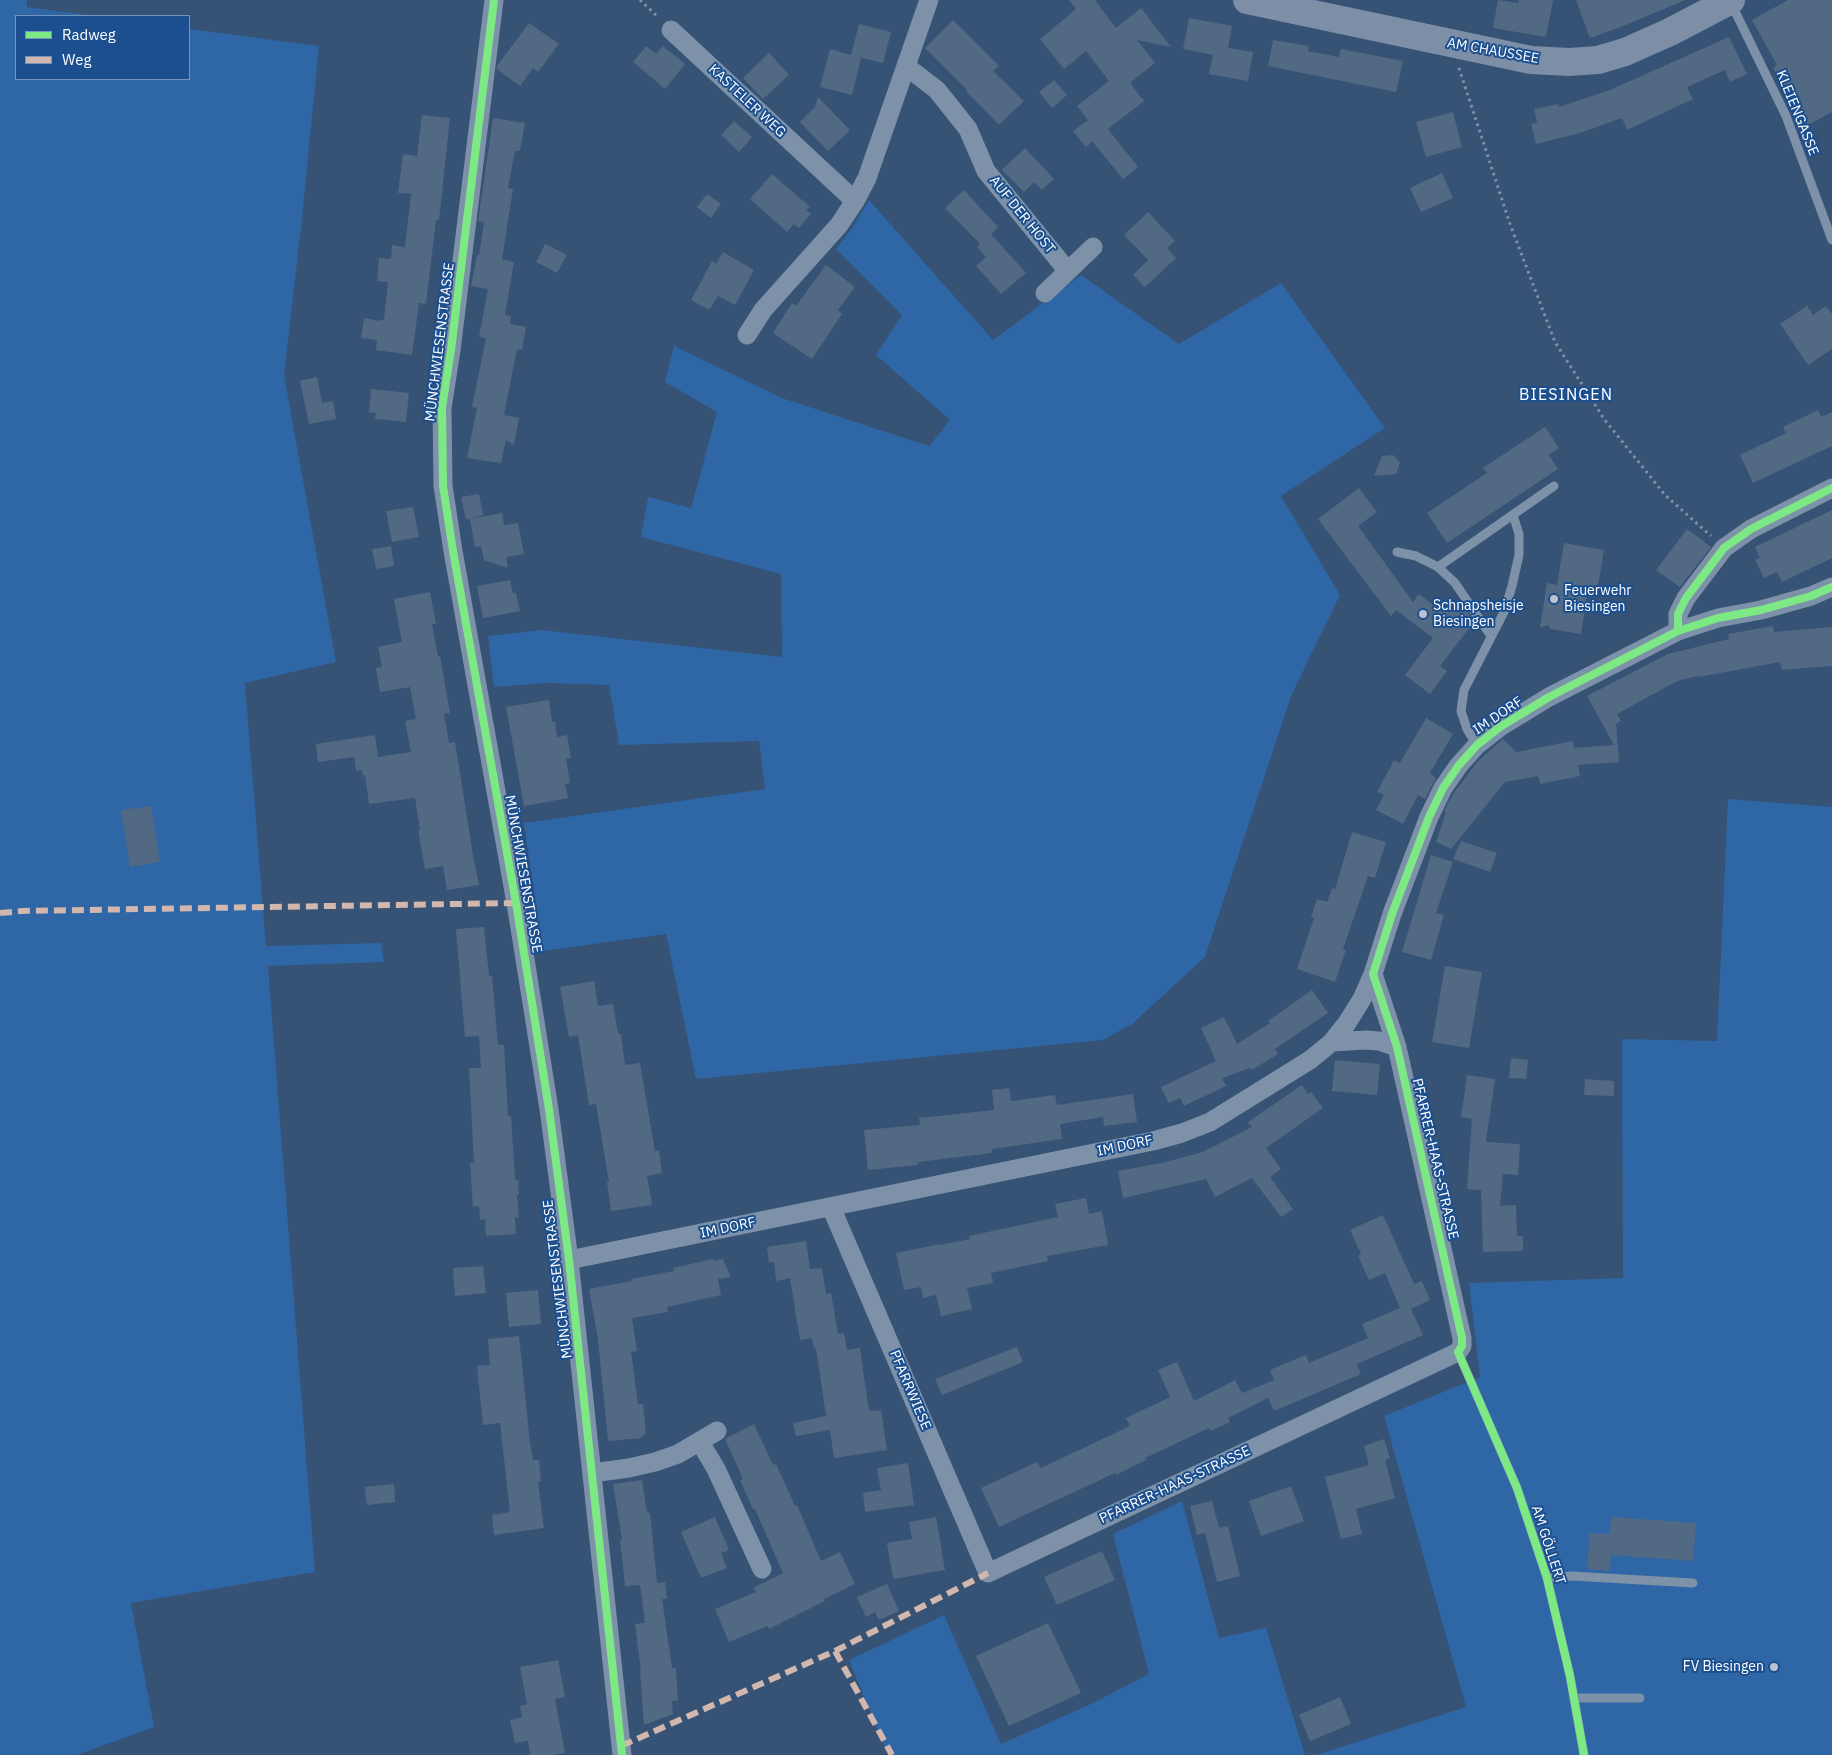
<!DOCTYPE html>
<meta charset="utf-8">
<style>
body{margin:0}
#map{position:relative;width:1832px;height:1755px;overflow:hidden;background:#365274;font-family:"IBM Plex Sans",sans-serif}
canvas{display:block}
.legend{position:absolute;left:15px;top:15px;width:175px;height:65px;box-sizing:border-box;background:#1b4f8f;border:1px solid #7695bc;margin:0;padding:6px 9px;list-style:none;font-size:15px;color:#fff}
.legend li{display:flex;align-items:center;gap:10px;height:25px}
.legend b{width:25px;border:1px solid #7695bc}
</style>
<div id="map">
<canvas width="1832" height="1755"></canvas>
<ul class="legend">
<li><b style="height:6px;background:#7ce984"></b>Radweg</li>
<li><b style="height:6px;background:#d1b7ad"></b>Weg</li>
</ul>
</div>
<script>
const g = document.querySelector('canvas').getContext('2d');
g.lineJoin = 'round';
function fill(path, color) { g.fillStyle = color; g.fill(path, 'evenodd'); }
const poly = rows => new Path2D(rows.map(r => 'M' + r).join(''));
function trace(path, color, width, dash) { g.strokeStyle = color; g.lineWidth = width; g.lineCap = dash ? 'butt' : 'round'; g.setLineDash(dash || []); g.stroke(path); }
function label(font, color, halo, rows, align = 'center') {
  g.font = font + ' "IBM Plex Sans",sans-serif'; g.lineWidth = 4; g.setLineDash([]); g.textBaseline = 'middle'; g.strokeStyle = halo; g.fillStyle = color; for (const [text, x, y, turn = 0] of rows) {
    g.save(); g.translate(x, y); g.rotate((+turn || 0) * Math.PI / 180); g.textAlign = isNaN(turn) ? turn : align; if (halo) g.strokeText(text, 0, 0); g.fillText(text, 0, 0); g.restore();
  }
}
fill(poly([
 [0,0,27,0,27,7,95,16,16,16,16,79,189,79,189,29,319,46,301,228,284,375,336,662,245,683,266,946,381,943,384,962,268,966,315,1572,131,1603,154,1727,77,1755,0,1755],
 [869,200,993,340,1081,275,1179,344,1281,283,1385,428,1281,496,1340,595,1291,696,1205,957,1132,1024,1103,1040,696,1079,666,934,543,951,524,823,765,789,759,741,619,745,609,685,546,683,494,687,488,636,542,630,782,657,781,574,641,537,648,497,691,508,717,412,665,382,674,346,782,398,929,446,950,420,876,355,902,315,836,249,853,227],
 [1728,799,1832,807,1832,1755,1316,1755,1466,1707,1384,1416,1480,1377,1469,1283,1623,1278,1622,1039,1717,1041],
 [1182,1501,1219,1638,1266,1628,1305,1755,888,1755,849,1660,944,1615,1001,1744,1089,1705,1149,1674,1113,1534]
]), '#2f66a5');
fill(poly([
 [1069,0,1095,0,1116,28,1141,8,1171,47,1137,40,1155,63,1130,83,1144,101,1108,129,1138,167,1123,179,1092,141,1086,147,1073,131,1088,120,1077,106,1109,81,1086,51,1064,69,1040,39,1076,9],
 [1498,0,1518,3,1519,0,1553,0,1546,37,1493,28],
 [1576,0,1685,0,1623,26,1590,38],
 [1788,0,1832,0,1832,112,1806,126,1773,68,1777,65,1752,20],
 [1189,18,1232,26,1228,48,1253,52,1248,81,1209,74,1213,55,1183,49],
 [953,20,999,66,993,71,1024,101,999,125,966,91,967,90,925,48],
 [529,23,559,44,538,72,533,68,520,86,497,69,497,66],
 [859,24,891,32,883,63,854,56,861,58,852,95,820,87,830,49,851,55],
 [1729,37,1747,74,1730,82,1725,70,1687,87,1693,99,1627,130,1622,118,1580,133,1536,144,1531,124,1537,123,1534,109,1558,104,1559,107,1610,90],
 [1273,40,1309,46,1308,51,1339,57,1341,49,1403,61,1396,92,1268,66],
 [646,46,656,54,663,46,685,64,665,89,633,62],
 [769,53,789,75,763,99,743,78],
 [1054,80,1067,95,1052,108,1039,92],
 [818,97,850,130,828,151,800,122,815,107],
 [1453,112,1462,147,1426,157,1416,122],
 [422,115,450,118,439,220,436,220,426,304,419,303,412,355,376,350,377,340,361,338,364,318,380,321,381,319,384,320,388,282,377,281,379,258,391,259,392,245,405,247,411,194,398,193,403,154,417,156],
 [493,118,525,123,520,151,515,151,508,188,513,189,502,259,514,262,505,315,511,316,510,324,526,327,522,350,517,349,504,415,519,418,514,445,506,440,501,463,467,458,477,408,472,407,486,338,479,337,488,289,471,286,477,255,479,255,484,222,478,221],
 [734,121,752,137,739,152,721,135],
 [1025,148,1054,179,1042,190,1034,182,1024,192,1002,170],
 [1442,173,1453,198,1421,212,1410,188],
 [772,174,810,207,806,210,811,214,799,228,794,224,787,232,750,199],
 [964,190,998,227,991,234,1026,273,1001,294,976,266,986,257,977,247,980,244,945,208],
 [707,194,721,204,711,218,697,207],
 [1148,212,1175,241,1167,248,1176,258,1145,287,1133,275,1148,260,1124,235],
 [545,244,567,255,557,273,536,262],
 [723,252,754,270,735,305,718,296,709,310,691,300,712,261,716,264],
 [826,265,855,287,838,310,842,314,812,359,773,333,792,303,796,306],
 [1807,306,1813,315,1826,306,1832,314,1832,349,1808,365,1780,324],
 [317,377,322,403,333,401,336,419,309,424,300,381],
 [371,389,409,393,406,422,375,419,376,413,369,412],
 [1818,410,1821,417,1832,412,1832,446,1753,483,1740,455,1786,433,1783,427],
 [1545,427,1559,448,1549,455,1558,469,1447,543,1427,513,1487,473,1483,468],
 [1393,455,1400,463,1396,474,1374,476,1382,456],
 [1359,488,1377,512,1358,526,1413,602,1419,594,1442,612,1450,600,1468,613,1474,622,1440,666,1447,671,1430,694,1405,675,1433,638,1396,610,1391,616,1318,519],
 [479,494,483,515,466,520,461,497],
 [413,507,419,537,392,542,386,511],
 [1832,510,1832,558,1782,582,1777,572,1764,578,1755,560,1760,558,1755,547],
 [502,513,504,525,518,523,524,554,506,557,508,568,484,560,481,546,475,547,470,519],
 [1687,529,1711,547,1680,587,1656,570],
 [1564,543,1604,550,1597,592,1588,590,1581,634,1550,629,1548,625,1540,628,1547,583,1557,585],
 [391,546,394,566,376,569,372,549],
 [510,580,513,593,516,593,520,611,483,618,477,586],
 [430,592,436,624,432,624,438,657,440,656,450,713,444,714,449,743,455,742,474,861,479,885,447,890,443,866,425,869,418,830,420,830,415,798,369,804,365,775,363,776,362,770,356,771,354,757,318,762,316,744,375,735,378,757,411,752,405,721,416,719,410,687,380,692,376,668,382,667,378,647,402,642,394,599],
 [1773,626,1774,632,1832,627,1832,666,1782,670,1780,662,1698,677,1697,676,1677,681,1617,714,1621,721,1616,724,1619,762,1578,765,1580,776,1540,784,1538,776,1505,782,1451,849,1436,842,1446,812,1444,811,1453,794,1478,761,1503,739,1516,752,1573,741,1574,748,1614,745,1587,696,1668,654,1729,639,1728,634],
 [549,700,552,722,555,721,557,737,567,735,571,758,566,759,570,783,565,784,568,798,524,806,506,707],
 [1426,718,1453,734,1430,773,1436,778,1425,799,1418,795,1403,824,1376,810,1384,795,1377,792,1394,760,1400,763],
 [151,806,160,862,130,867,121,810],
 [1352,832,1386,842,1375,878,1368,876,1343,949,1346,950,1335,982,1297,969,1314,918,1311,917,1317,899,1327,902,1332,888,1335,889],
 [1461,841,1497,853,1490,872,1453,859],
 [1431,855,1453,862,1436,913,1444,915,1431,960,1402,952],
 [484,927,489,976,492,976,498,1045,504,1045,508,1116,511,1116,515,1180,518,1180,519,1195,517,1195,519,1218,515,1217,516,1234,486,1236,485,1219,480,1220,479,1206,473,1207,470,1163,474,1163,469,1068,481,1068,479,1036,465,1037,456,929],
 [1445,966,1482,972,1469,1048,1432,1042],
 [594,981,598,1006,613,1004,618,1034,621,1034,625,1065,640,1063,655,1151,659,1150,662,1173,647,1176,652,1205,611,1211,607,1182,609,1182,596,1104,589,1105,578,1035,569,1037,560,987],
 [1312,990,1328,1013,1275,1049,1278,1054,1252,1070,1250,1068,1222,1078,1226,1086,1184,1106,1180,1098,1169,1103,1161,1087,1216,1061,1201,1028,1224,1017,1237,1044,1270,1023,1268,1021],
 [1511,1058,1528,1060,1526,1079,1509,1078],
 [1335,1060,1380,1064,1377,1095,1332,1091],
 [1467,1075,1495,1079,1486,1142,1520,1144,1518,1175,1503,1174,1500,1206,1516,1205,1517,1236,1523,1236,1523,1251,1483,1252,1481,1190,1467,1189,1472,1119,1461,1117],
 [1585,1079,1614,1081,1614,1096,1584,1095],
 [1302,1085,1308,1094,1311,1092,1323,1108,1266,1148,1281,1169,1270,1177,1293,1209,1281,1217,1252,1178,1215,1197,1206,1179,1123,1198,1118,1171,1162,1163,1203,1152,1252,1127,1248,1122],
 [1009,1088,1011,1101,1055,1095,1057,1105,1133,1094,1137,1122,1104,1126,1103,1117,1060,1124,1062,1139,992,1149,992,1153,918,1162,918,1165,868,1170,864,1130,920,1125,919,1118,994,1110,992,1090],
 [1086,1198,1089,1214,1102,1211,1108,1245,1047,1256,1048,1261,991,1273,993,1283,967,1288,972,1309,941,1316,936,1295,923,1298,921,1287,904,1290,896,1253,940,1244,940,1245,970,1239,969,1236,1058,1217,1055,1204],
 [1383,1215,1414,1284,1422,1281,1430,1300,1411,1309,1423,1335,1357,1364,1361,1374,1274,1411,1268,1398,1228,1418,1230,1422,1210,1431,1209,1428,1145,1458,1146,1460,1116,1475,1115,1473,999,1527,981,1488,1037,1462,1041,1468,1130,1426,1126,1418,1170,1397,1158,1370,1177,1362,1194,1401,1235,1380,1242,1393,1274,1380,1270,1370,1306,1355,1309,1363,1368,1338,1362,1324,1400,1308,1385,1273,1369,1280,1358,1256,1361,1254,1350,1230],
 [806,1241,810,1269,822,1268,826,1294,831,1293,838,1334,844,1333,847,1350,860,1348,869,1411,881,1410,887,1450,834,1458,830,1430,796,1436,793,1423,826,1416,816,1348,814,1349,812,1338,800,1340,790,1278,776,1281,774,1262,769,1263,767,1247],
 [713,1259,714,1261,723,1259,731,1277,718,1279,721,1295,667,1307,668,1312,632,1318,637,1351,631,1352,638,1404,643,1404,646,1434,642,1436,642,1438,608,1441,598,1339,589,1289,632,1281,631,1279,674,1271,673,1268],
 [483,1266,486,1293,455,1296,453,1268],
 [538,1290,541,1324,509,1327,506,1293],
 [519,1336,530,1442,533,1460,539,1460,541,1481,538,1482,544,1528,494,1535,492,1515,510,1512,500,1423,483,1425,477,1366,490,1365,488,1339],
 [1017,1347,1023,1362,942,1395,935,1379],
 [754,1424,773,1465,776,1464,795,1506,797,1505,821,1561,840,1552,855,1584,824,1599,825,1601,769,1629,768,1626,729,1642,715,1609,756,1592,753,1588,783,1573,755,1509,753,1509,740,1480,743,1479,725,1439],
 [1384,1439,1390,1458,1385,1460,1395,1498,1356,1509,1362,1534,1341,1539,1325,1477,1369,1465,1364,1446],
 [908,1463,914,1505,865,1512,863,1493,881,1490,877,1468],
 [642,1480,647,1513,650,1513,657,1583,665,1582,667,1599,662,1599,672,1668,676,1668,678,1701,672,1701,673,1714,644,1725,640,1671,641,1671,635,1624,645,1623,640,1585,625,1586,620,1540,622,1539,613,1484],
 [394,1484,395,1502,367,1505,365,1487],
 [1291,1486,1304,1521,1261,1536,1249,1501],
 [1212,1501,1219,1528,1228,1526,1240,1576,1217,1582,1205,1533,1197,1535,1190,1506],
 [715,1517,729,1550,721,1553,727,1568,701,1578,681,1532],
 [936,1517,945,1570,893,1579,887,1543,912,1539,909,1522],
 [1611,1517,1696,1523,1693,1561,1611,1555,1609,1571,1587,1569,1590,1533,1610,1534],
 [1102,1551,1115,1580,1057,1605,1044,1577],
 [887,1584,899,1611,879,1620,875,1612,866,1617,857,1597],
 [1048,1623,1081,1693,1009,1726,976,1656],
 [558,1660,565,1697,555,1699,565,1753,553,1755,530,1755,528,1741,515,1743,510,1720,522,1717,520,1706,527,1704,520,1667],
 [1340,1697,1351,1724,1310,1741,1299,1715]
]), '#526984');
trace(poly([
 [640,0,658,17],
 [1459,68,1510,224,1555,342,1604,419,1665,495,1711,536]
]), '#7d92a8', 3, [2.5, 4]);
trace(poly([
 [1731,3,1786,116,1832,240],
 [1397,552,1416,556,1438,567,1455,583,1491,636],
 [1438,567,1554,486],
 [1477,745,1467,729,1461,711,1464,690,1504,612,1512,586,1519,555,1519,534,1513,515],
 [1458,1352,1517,1488,1547,1578,1570,1676,1584,1755],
 [1547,1578,1572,1576,1693,1583],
 [1574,1698,1640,1698]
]), '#7d92a8', 9);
trace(poly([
 [494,0,451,350,442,408,443,486,453,551,516,903,549,1109,569,1260,622,1755],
 [671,30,855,201],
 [907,67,937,90,968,129,986,171,1067,270],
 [1045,293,1093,247],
 [747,335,763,310,839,225,855,201,867,178,929,0],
 [1678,631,1678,614,1686,598,1724,548,1751,529,1832,488],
 [1332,1042,1366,1040,1379,1041,1397,1047],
 [831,1207,988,1573,1458,1352,1462,1346,1462,1338,1397,1047,1373,974],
 [569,1260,1153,1141,1182,1133,1210,1122,1310,1060,1332,1042,1347,1023,1362,999,1373,974,1392,914,1429,817,1443,788,1459,765,1477,745,1500,727,1549,697,1678,631,1718,618,1761,610,1811,596,1832,587],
 [700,1442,716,1469,762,1569],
 [592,1473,629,1468,655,1462,678,1454,717,1431]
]), '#7d92a8', 19);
trace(poly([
 [1247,0,1531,60,1569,62,1598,60,1625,52,1670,32,1731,0]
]), '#7d8ea7', 28);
trace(poly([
 [0,913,22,911,516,903],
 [835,1651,892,1755],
 [621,1746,835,1651,988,1573]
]), '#d1b7ad', 6, [12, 6]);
trace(poly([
 [494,0,451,350,442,408,443,486,453,551,516,903,549,1109,569,1260,622,1755],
 [1678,631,1678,614,1686,598,1724,548,1751,529,1832,488],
 [1584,1755,1570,1676,1547,1578,1517,1488,1458,1352,1462,1346,1462,1338,1397,1047,1373,974,1392,914,1429,817,1443,788,1459,765,1477,745,1500,727,1549,697,1678,631,1718,618,1761,610,1811,596,1832,587]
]), '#7ce984', 8);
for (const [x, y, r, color] of [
 [1554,599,5,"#b9c2ce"],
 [1423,614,5,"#b9c2ce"],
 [1774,1667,5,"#b9c2ce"]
]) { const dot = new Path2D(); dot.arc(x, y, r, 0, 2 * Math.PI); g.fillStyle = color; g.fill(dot); trace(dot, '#1b4f8f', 2); }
label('14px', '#fff', '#1b4f8f', [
 ["AM CHAUSSEE",1493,51,10],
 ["KASTELER WEG",747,101,43],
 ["KLEIENGASSE",1797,113,68],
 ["AUF DER HOST",1022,215,51],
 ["MÜNCHWIESENSTRASSE",440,342,-83],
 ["IM DORF",1498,716,-34],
 ["MÜNCHWIESENSTRASSE",523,874,80],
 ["IM DORF",1125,1146,-12],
 ["PFARRER-HAAS-STRASSE",1435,1159,77],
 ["IM DORF",728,1228,-12],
 ["MÜNCHWIESENSTRASSE",558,1279,-97],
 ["PFARRWIESE",910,1390,67],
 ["PFARRER-HAAS-STRASSE",1175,1485,-25],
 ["AM GÖLLERT",1548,1545,72]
]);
label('14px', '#fff', '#1b4f8f', [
 ["Feuerwehr",1564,591],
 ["Biesingen",1564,607],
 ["Schnapsheisje",1433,606],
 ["Biesingen",1433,622],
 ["FV Biesingen",1764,1667,"right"]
], 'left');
g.letterSpacing = '1px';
label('16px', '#fff', '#1b4f8f', [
 ["BIESINGEN",1566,395]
]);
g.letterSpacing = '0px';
</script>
